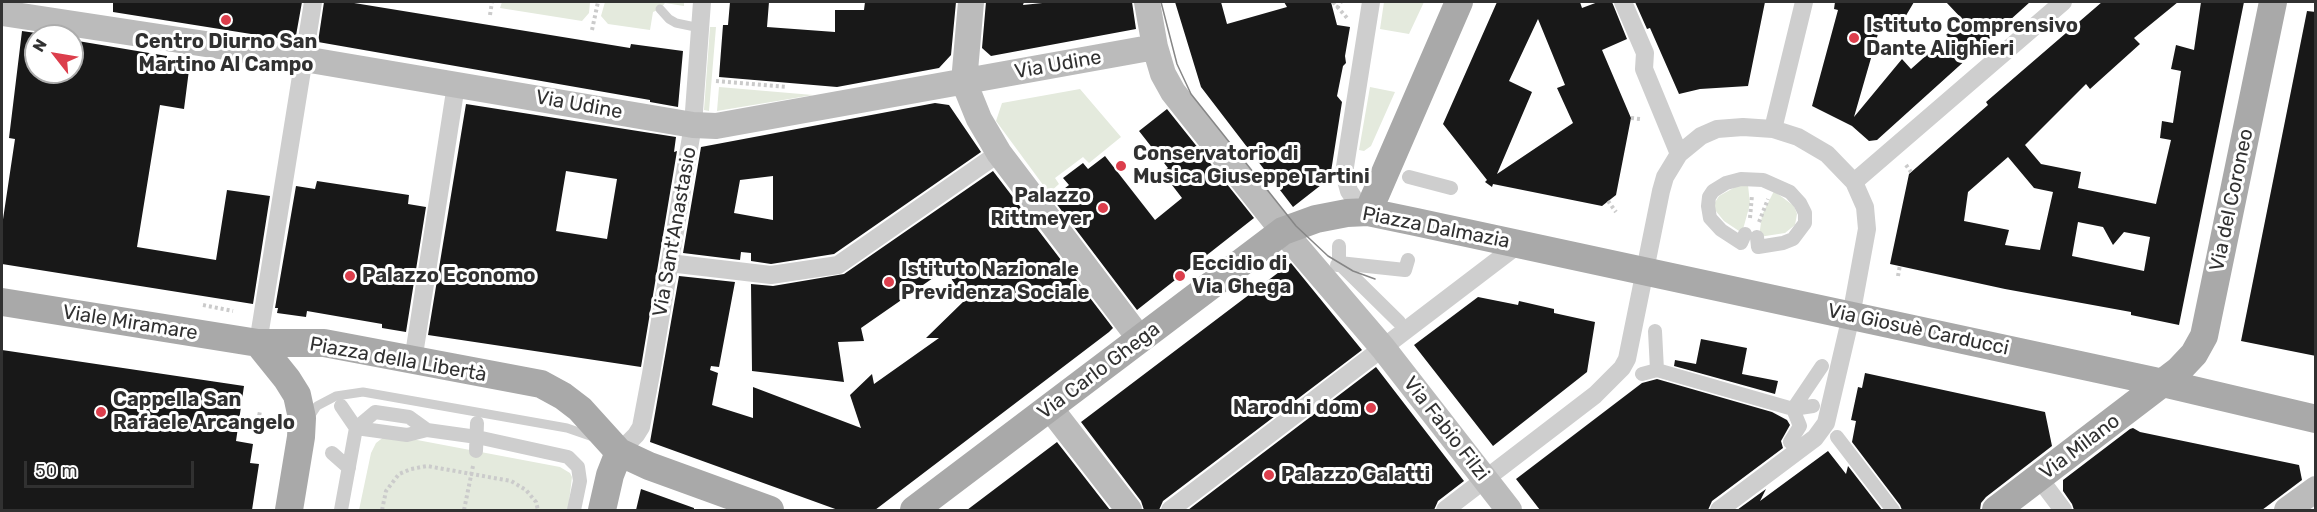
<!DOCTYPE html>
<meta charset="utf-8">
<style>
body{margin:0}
#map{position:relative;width:2317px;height:512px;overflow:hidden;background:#fff;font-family:Rubik,sans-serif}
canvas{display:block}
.frame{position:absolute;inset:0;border:3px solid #313131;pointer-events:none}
.north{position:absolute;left:24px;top:24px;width:60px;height:60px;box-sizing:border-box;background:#fff;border:2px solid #adadad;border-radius:50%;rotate:301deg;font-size:16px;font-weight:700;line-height:24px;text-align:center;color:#313131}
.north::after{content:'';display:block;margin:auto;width:21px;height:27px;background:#dc3e4c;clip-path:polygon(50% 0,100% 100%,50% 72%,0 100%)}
.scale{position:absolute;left:24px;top:461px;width:170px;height:27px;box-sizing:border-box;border:3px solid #313131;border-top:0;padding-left:8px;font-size:18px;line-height:21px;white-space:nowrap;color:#313131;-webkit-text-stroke:4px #fff;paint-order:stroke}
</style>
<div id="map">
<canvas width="2317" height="512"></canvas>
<div class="frame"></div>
<div class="north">N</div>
<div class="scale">50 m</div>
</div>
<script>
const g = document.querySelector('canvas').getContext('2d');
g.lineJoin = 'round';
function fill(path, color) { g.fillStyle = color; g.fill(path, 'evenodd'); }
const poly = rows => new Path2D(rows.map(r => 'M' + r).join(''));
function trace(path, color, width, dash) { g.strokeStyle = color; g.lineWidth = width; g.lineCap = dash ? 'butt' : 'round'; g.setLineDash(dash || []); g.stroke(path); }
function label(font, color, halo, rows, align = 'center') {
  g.font = font + ' Rubik,sans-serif'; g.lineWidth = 6; g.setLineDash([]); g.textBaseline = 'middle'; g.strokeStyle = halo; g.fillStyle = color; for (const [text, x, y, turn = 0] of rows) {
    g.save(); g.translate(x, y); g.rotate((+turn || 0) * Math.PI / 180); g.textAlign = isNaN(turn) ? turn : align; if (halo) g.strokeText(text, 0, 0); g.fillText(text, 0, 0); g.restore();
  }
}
fill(poly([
 [502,2,590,2,589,13,582,21,500,8],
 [605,2,684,2,684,6,665,3,660,9,653,12,650,30,608,24,601,16],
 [1384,2,1424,2,1409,34,1380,29],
 [710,27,716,27,709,111,704,110],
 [719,87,813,95,717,111],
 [1370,87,1395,92,1371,146,1364,151,1359,150],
 [1080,89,1121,137,1089,163,1083,157,1055,178,1059,184,1049,193,996,121,1002,103],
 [1739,185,1748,185,1750,204,1742,233,1724,221,1715,210,1714,204,1719,196],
 [1774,191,1794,206,1797,214,1795,225,1785,233,1759,237,1762,215],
 [385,436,396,436,560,467,570,473,572,477,568,510,359,510,371,453,376,443]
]), '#e4eadd');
fill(poly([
 [113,2,302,2,295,41,113,12],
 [324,2,348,2,630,48,631,44,683,51,678,107,650,102,650,100,318,42],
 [730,2,769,2,767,27,835,32,835,10,864,10,865,2,956,2,951,55,939,68,837,87,719,77,723,25,728,25],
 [986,2,1024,2,1023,5,1052,2,1132,2,1136,29,991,56,982,48],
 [1175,2,1221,2,1227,24,1287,7,1284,2,1331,2,1337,25,1350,27,1345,56,1346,63,1343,66,1337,96,1342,102,1330,178,1293,207,1201,87],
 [1497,2,1580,2,1582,8,1598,2,1612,2,1627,39,1602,50,1631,118,1616,195,1602,206,1493,184,1492,187,1485,182,1487,180,1443,124],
 [1538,19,1565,85,1557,88,1573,123,1497,174,1532,92,1509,81],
 [1635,2,1765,2,1748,86,1700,89,1679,94,1650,28,1647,29],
 [1835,2,1914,2,1901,24,1882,20,1854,117,1902,59,1911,69,1948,36,1946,35,1963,20,1946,2,2030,2,1877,140,1869,141,1852,126,1812,106,1838,10,1834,9],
 [2102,2,2178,2,2134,38,2140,44,2090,89,2086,84,2025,145,2041,164,2081,172,2078,188,2156,204,2171,140,2160,138,2162,121,2173,123,2181,71,2171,69,2176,45,2194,50,2201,2,2244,2,2179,325,2131,315,2131,312,2005,289,1890,264,1909,174,1988,105,1986,102],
 [2008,157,2034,188,2053,192,2040,250,2005,245,2009,230,1964,221,1968,192],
 [2078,222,2103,227,2113,245,2124,232,2150,237,2144,271,2072,256],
 [2307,11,2316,12,2316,356,2241,341],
 [22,31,36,33,36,72,72,72,72,40,167,56,167,58,190,62,184,109,160,105,137,247,216,260,227,190,270,196,253,304,2,264,2,226,15,139,9,138],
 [935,103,949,105,981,152,834,254,771,264,751,261,751,253,741,252,740,260,683,253,701,147],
 [773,176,773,220,734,213,740,180],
 [466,104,676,137,674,152,677,151,641,367,428,335],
 [566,171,617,179,607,239,556,231],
 [1167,109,1254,218,1137,310,1052,198,1069,185,1063,178,1083,163,1088,169,1105,156,1155,220,1182,198,1162,172,1168,168,1139,131],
 [993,171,1113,328,1109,332,875,510,838,510,650,442,679,276,735,282,719,367,711,366,710,370,718,373,712,405,753,418,753,387,861,428,850,395,872,374,874,384,939,338,926,338,964,301,946,269,861,328,864,341,838,342,844,382,752,371,751,284,773,286,844,274],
 [317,181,409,195,408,204,426,207,406,332,382,328,382,324,307,311,306,317,277,313,278,308,275,308,296,186,315,189],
 [1291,263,1362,350,1163,501,1159,510,1144,510,1141,501,1081,422],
 [1478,297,1518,305,1519,301,1554,309,1554,313,1595,322,1587,372,1493,446,1414,345],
 [1701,339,1747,348,1742,374,1778,381,1775,394,1674,366,1675,360,1696,364],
 [2,350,244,386,236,441,253,444,250,463,259,464,252,510,2,510],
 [1376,367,1464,481,1438,501,1434,510,1188,510],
 [1865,373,2045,412,2052,446,1986,497,1981,503,1980,510,1902,510,1900,505,1852,442,1856,421,1851,420,1858,387,1862,388],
 [1657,379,1772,412,1787,420,1790,425,1781,441,1783,448,1712,501,1708,510,1540,510,1516,479,1642,383],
 [2133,428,2140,432,2299,465,2302,480,2262,510,2074,510,2072,504,2063,491,2063,480,2130,429],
 [1057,442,1110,510,967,510],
 [1828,451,1846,474,1848,466,1882,510,1737,510,1766,489,1760,501],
 [641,489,694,508,694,510,636,510]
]), '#181818');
trace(poly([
 [1333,2,1348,19],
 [1337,8,1341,2],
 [490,15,492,2],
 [592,30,598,2],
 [716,81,787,87],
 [1631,118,1640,119],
 [1906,165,1911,172],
 [1608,201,1616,212],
 [1750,218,1752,195],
 [1759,222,1768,199],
 [1898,276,1900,265],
 [203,305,233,311],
 [256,433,260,411],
 [382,510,386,491,399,474,411,469,427,466,511,481,526,490,536,502,538,510],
 [464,510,473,466]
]), '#cbcbcb', 4, [3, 3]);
trace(poly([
 [660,9,669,19,676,23,700,28],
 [309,418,317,406,336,396,363,392,567,428,593,437]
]), '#cecece', 9);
trace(poly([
 [1409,177,1451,188],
 [1745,234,1741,243,1721,230,1710,218,1708,206,1709,197,1713,191,1726,183,1741,179,1763,180,1790,192,1800,203,1805,213,1805,223,1793,239,1783,243,1758,247,1757,237],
 [1339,246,1339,263,1399,322],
 [1337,265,1339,263,1405,270,1408,260],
 [1655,331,1657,370,1793,409,1813,406],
 [1642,374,1657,370],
 [341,406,356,428,407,435,427,430,422,429],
 [1837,437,1893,510],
 [1790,442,1800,426,1793,409,1822,366],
 [476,451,477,423],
 [332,453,349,468],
 [341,510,356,428,375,412,409,417,427,430,477,437,568,457,578,467,580,481,574,510]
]), '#cecece', 14);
trace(poly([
 [1623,2,1645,53,1644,69,1679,154],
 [1773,129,1804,2],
 [1854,182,2063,2],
 [1368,212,1357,203,1349,191,1344,173,1371,2],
 [669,263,771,275,838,265,999,153],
 [258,343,313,2],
 [413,361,456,85],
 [619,452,636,435,641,427,651,374,693,125,702,2],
 [2039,478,2063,510],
 [1170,510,1519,244],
 [1445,510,1595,395,1622,368,1627,359,1661,191,1665,177,1679,154,1701,136,1717,129,1743,127,1773,129,1798,137,1827,154,1854,182,1865,207,1867,229,1851,316,1826,423,1815,438,1719,510]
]), '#cecece', 18);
trace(poly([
 [971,2,964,82,979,119,999,153,1140,339],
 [1147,2,1155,47,1163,74,1173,92,1283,231,1383,348,1509,510],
 [2,13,304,59,693,125,716,126,1155,47],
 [1050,408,1129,510],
 [2287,510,2316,489]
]), '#bbb', 26);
trace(poly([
 [1368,212,1459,2],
 [2,302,258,343,324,343,541,384,563,396,580,409,619,452,649,466,770,510],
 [258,343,287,379,297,395,302,418,301,437,289,510],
 [602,510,610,475,619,452],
 [914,510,1283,231,1316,219,1347,213,1368,212,1416,222,2163,383,2316,419],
 [1996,510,2178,371,2194,354,2204,336,2273,2]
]), '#a9a9a9', 28);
trace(poly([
 [1161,2,1177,64,1191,94,1296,226,1328,256,1353,271,1375,279]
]), '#868686', 1.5);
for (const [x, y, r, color] of [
 [226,20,6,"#dc3e4c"],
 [1854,38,6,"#dc3e4c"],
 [1121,166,6,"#dc3e4c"],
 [1103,208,6,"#dc3e4c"],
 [350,276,6,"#dc3e4c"],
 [1180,276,6,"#dc3e4c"],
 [889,282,6,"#dc3e4c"],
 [1371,408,6,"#dc3e4c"],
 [101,412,6,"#dc3e4c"],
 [1269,475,6,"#dc3e4c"]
]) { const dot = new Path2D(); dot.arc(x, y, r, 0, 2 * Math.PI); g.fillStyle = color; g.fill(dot); trace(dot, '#fff', 2); }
label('bold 20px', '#313131', '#fff', [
 ["Istituto Comprensivo",1866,26],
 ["Dante Alighieri",1866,49],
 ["Centro Diurno San",226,42,"center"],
 ["Martino Al Campo",226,65,"center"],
 ["Conservatorio di",1133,154],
 ["Musica Giuseppe Tartini",1133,177],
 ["Palazzo",1091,196,"right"],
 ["Rittmeyer",1091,219,"right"],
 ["Eccidio di",1192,264],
 ["Via Ghega",1192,287],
 ["Istituto Nazionale",901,270],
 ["Previdenza Sociale",901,293],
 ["Palazzo Economo",362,276],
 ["Cappella San",113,400],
 ["Rafaele Arcangelo",113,423],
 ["Narodni dom",1359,408,"right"],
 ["Palazzo Galatti",1281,475]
], 'left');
label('20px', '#313131', '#fff', [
 ["Via Udine",1058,65,-10],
 ["Via Udine",579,105,10],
 ["Via del Coroneo",2232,200,-78],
 ["Piazza Dalmazia",1436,228,11],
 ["Via Sant'Anastasio",675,232,-80],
 ["Viale Miramare",130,323,9],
 ["Via Giosuè Carducci",1918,330,12],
 ["Piazza della Libertà",398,360,10],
 ["Via Carlo Ghega",1099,371,-37],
 ["Via Fabio Filzi",1446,429,52],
 ["Via Milano",2080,447,-37]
]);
</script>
